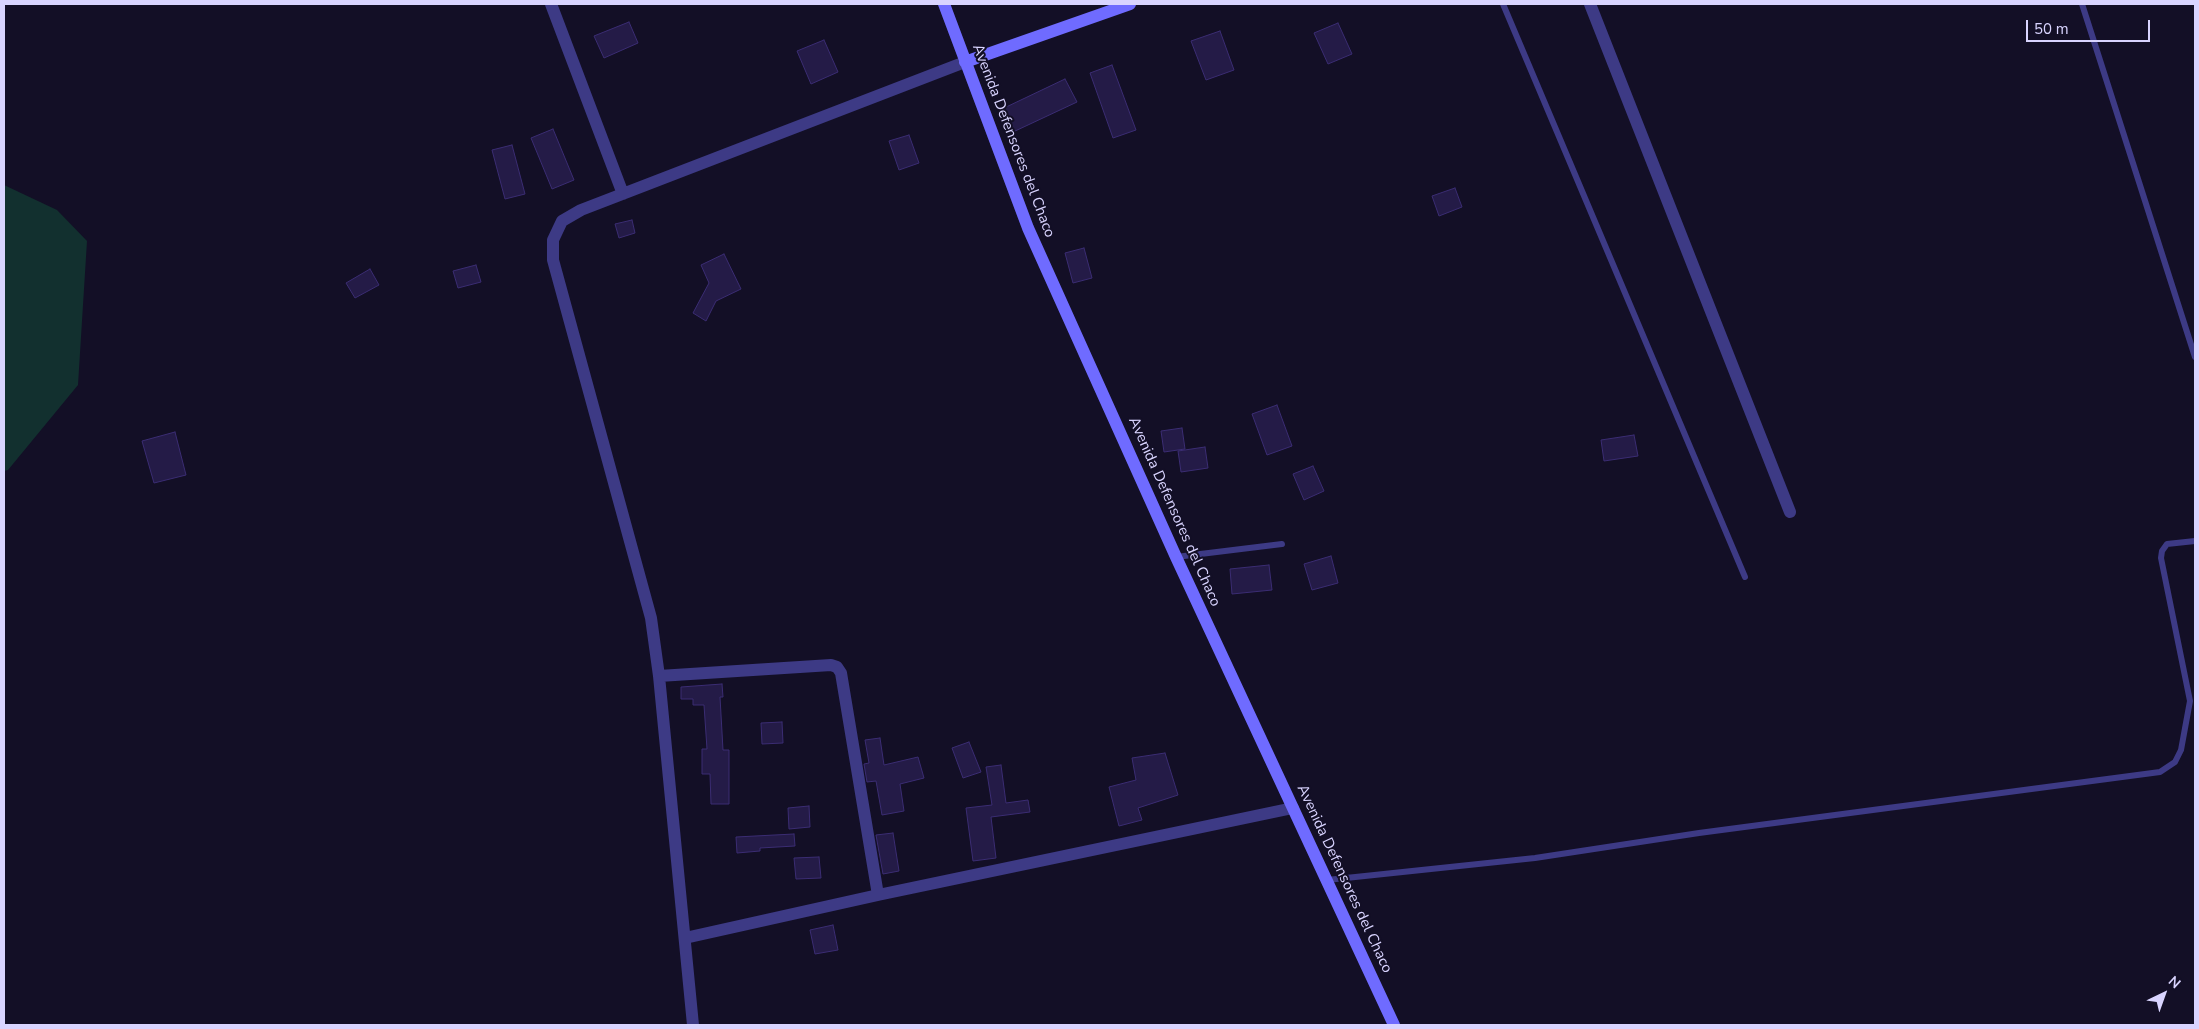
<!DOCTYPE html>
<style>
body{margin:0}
#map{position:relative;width:2199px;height:1029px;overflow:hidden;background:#130f26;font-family:"Nunito Sans",sans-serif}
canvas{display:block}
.frame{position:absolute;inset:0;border:5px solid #d9d4ff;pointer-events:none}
.north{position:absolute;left:2139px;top:969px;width:50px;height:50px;-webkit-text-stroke:4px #130f26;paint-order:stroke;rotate:42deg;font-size:14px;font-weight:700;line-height:20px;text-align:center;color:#d9d4ff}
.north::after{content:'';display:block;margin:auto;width:18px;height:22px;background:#d9d4ff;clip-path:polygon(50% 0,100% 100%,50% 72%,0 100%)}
.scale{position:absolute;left:2026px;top:20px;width:124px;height:22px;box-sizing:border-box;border:2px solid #d9d4ff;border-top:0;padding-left:6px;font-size:15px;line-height:18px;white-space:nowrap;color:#d9d4ff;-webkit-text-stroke:4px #130f26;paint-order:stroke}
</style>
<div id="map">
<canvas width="2199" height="1029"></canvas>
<div class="frame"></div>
<div class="north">N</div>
<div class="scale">50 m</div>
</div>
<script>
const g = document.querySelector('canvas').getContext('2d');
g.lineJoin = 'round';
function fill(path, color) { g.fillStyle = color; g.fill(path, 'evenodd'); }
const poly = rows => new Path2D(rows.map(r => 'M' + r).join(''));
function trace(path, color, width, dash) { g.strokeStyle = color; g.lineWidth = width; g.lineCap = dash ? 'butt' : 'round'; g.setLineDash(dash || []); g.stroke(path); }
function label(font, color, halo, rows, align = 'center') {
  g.font = font + ' "Nunito Sans",sans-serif'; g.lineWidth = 4; g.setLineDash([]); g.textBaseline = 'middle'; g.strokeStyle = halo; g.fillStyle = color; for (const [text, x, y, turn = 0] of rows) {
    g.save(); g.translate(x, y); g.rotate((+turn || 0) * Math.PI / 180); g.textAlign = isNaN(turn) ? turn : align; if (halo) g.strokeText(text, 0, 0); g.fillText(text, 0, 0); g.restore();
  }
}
fill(poly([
 [4,185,57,210,87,241,78,385,8,470,4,471]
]), '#12302f');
const building = poly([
 [629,22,638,43,604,58,594,36,629,22],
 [1338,23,1352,54,1328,64,1314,33,1338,23],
 [1220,31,1234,70,1206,80,1191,41,1220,31],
 [824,40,838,72,811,84,797,51,824,40],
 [1112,65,1136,130,1113,138,1090,73,1112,65],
 [1065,79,1077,102,1013,132,1002,109,1065,79],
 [553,129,574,180,552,189,531,138,553,129],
 [909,135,919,163,899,170,889,141,909,135],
 [512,145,525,194,505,199,492,150,512,145],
 [1455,188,1462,207,1439,216,1432,196,1455,188],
 [632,220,635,233,619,238,615,224,632,220],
 [1084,248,1092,278,1073,283,1065,253,1084,248],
 [724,254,741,289,716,301,706,321,693,313,709,283,701,265,724,254],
 [476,265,481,282,458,288,453,271,476,265],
 [370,269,379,285,355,298,346,283,370,269],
 [1277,405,1292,446,1267,455,1252,414,1277,405],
 [1182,428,1185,449,1164,452,1161,431,1182,428],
 [175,432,186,475,154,483,142,441,175,432],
 [1634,435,1638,456,1604,461,1601,440,1634,435],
 [1205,447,1208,468,1181,472,1178,451,1205,447],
 [1313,466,1324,491,1304,500,1293,474,1313,466],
 [1331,556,1338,583,1312,590,1304,564,1331,556],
 [1269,565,1272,590,1232,594,1230,569,1269,565],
 [722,684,723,697,720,697,723,750,729,750,729,804,711,804,710,774,702,774,702,749,707,749,704,705,693,705,693,699,681,699,681,687,722,684],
 [782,722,783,743,762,744,761,723,782,722],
 [880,738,884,765,918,757,924,778,900,784,904,811,882,815,876,781,867,782,864,764,869,763,865,740,880,738],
 [969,742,981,772,963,778,952,748,969,742],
 [1165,753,1178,795,1138,808,1142,820,1119,826,1109,787,1136,780,1132,758,1165,753],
 [1001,765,1006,803,1028,800,1030,812,991,817,996,858,973,861,966,808,992,805,986,767,1001,765],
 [809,806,810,827,789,829,788,808,809,806],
 [893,833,899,871,883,874,876,835,893,833],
 [794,834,795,846,760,848,760,851,737,853,736,837,794,834],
 [819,857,821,878,796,879,794,858,819,857],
 [833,925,838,950,815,954,810,930,833,925]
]);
fill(building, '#241b47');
trace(building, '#3b2d73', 1);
trace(poly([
 [1503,4,1745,577],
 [2082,4,2195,357],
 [1176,557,1282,544],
 [1327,880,1535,858,1699,833,2160,772,2175,762,2181,750,2190,701,2161,558,2162,551,2167,544,2195,541]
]), '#3d3a85', 6);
trace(poly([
 [551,4,623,194],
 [1590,4,1790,512],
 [659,676,831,665,837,667,841,673,878,895,1293,808],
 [685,938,878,895],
 [693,1025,659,676,651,618,553,260,553,240,562,221,581,210,965,62]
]), '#3d3a85', 12);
trace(poly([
 [944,4,1028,228,1176,557,1394,1025],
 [965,62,1130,4]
]), '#6f6bff', 12);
label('15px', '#d9d4ff', '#130f26', [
 ["Avenida Defensores del Chaco",1013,141,69],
 ["Avenida Defensores del Chaco",1174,512,66],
 ["Avenida Defensores del Chaco",1344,879,65]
]);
</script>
